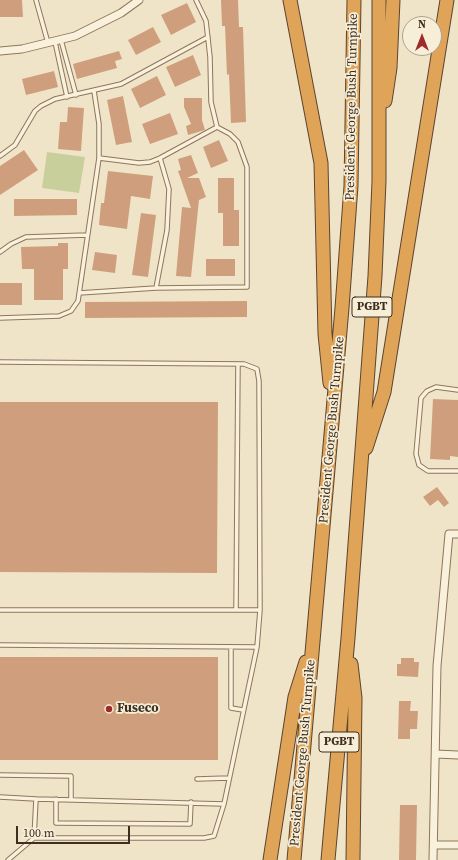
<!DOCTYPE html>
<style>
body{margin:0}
#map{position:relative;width:458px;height:860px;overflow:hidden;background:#f0e4c8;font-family:"Source Serif 4",serif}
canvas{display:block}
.north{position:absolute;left:402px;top:16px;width:40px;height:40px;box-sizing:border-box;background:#f7eed8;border:1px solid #ada18e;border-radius:50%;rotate:0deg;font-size:11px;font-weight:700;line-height:16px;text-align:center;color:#3d2e20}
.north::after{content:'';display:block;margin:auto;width:14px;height:18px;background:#9e2a2b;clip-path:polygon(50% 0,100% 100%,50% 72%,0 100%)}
.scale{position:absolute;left:16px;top:826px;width:114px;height:18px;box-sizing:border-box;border:2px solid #3d2e20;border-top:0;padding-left:5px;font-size:12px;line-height:14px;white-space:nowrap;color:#3d2e20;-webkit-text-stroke:3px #f7eed8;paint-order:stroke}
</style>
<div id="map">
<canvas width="458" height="860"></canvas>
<div class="north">N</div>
<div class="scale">100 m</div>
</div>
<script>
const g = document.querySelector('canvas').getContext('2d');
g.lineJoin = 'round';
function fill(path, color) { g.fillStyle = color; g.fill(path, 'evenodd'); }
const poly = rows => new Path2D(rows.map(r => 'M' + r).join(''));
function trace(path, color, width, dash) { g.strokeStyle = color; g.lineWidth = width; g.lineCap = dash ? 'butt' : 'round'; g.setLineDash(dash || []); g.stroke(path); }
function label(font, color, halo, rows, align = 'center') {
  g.font = font + ' "Source Serif 4",serif'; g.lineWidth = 3.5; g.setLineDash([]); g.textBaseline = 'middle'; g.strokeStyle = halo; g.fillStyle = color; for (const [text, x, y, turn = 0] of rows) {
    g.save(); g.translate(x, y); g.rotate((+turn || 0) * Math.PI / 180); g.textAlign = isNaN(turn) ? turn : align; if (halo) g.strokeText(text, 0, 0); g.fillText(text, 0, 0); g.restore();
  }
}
fill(poly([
 [47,152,85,157,79,193,42,188]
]), '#c9cf9b');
fill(poly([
 [0,0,22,0,23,17,0,17],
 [221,0,238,0,239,27,243,27,246,122,231,123,229,74,227,75,225,26,222,26],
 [187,3,196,22,171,35,161,15],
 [153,27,161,42,136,55,128,40],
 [119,51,122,59,115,61,117,68,77,79,73,64],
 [193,55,201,75,175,87,166,67],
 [54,71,58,87,26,95,22,79],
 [157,76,166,95,140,108,131,89],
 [123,96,132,142,116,145,107,100],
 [184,98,202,98,202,120,205,130,188,135,186,126,191,124,184,107],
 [68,107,84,108,81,151,58,149,60,122,67,122],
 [170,113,178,134,150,144,142,124],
 [219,140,228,161,211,168,203,147],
 [24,150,38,170,0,195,0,166],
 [191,155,198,173,187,178,199,178,206,197,199,200,191,277,176,276,182,207,191,208,178,171,181,170,178,159],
 [108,171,153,176,150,199,131,196,127,229,99,225,101,203,104,203],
 [218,178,234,178,234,210,239,210,239,246,223,246,223,213,218,213],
 [14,199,77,199,77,215,14,216],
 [141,213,156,215,148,277,132,275],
 [58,243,68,243,68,269,63,269,63,300,34,300,34,269,22,269,21,247,58,246],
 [95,252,117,255,115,273,92,270],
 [206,259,235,259,235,276,206,276],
 [0,283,22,283,22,305,0,305],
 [247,301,247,317,85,318,85,302],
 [433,399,458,400,458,457,450,456,450,460,430,459],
 [0,402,218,402,217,573,0,572],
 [437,487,449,503,444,507,438,500,430,506,423,497],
 [0,657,218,657,218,760,0,760],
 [401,658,414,658,414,662,419,662,418,677,397,676,397,664,401,664],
 [399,701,411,701,410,711,418,711,417,729,410,729,410,739,398,739],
 [400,805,417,805,416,860,399,860]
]), '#cf9f7d');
const service = poly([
 [36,0,48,43],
 [196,0,206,21,210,57,211,102,217,127],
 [61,40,76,95],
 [55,42,67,97],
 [0,156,15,145,35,111,41,106,55,99,121,84,208,37],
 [0,252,11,244,26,237,87,235],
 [156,288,167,230,169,189,160,158],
 [79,293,156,288,247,287,247,167,238,142,230,134,217,127,160,158,150,162,139,163,99,158],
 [0,318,59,316,71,311,78,301,99,158,99,124,94,91],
 [0,362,244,364,257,369,259,381,260,610,257,647],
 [458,390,436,387,427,391,421,398,416,454,419,465,428,471,458,471],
 [0,610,260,610],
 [236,610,238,364],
 [0,645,257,647,224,804,214,836,204,838,34,838,8,860],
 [231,647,231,708,243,710],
 [0,775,71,776,71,799],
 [197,779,229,778],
 [0,797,36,799],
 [56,799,56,823,190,824,191,802],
 [34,838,36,799,224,804]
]);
const minor = poly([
 [0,51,22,49,75,36,121,13,139,0],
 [436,754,458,755],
 [434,845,458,845],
 [433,860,437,666,449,534,458,534]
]);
const motorway = poly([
 [290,0,321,163,325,334,330,383],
 [385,101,390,68,393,0],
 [366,448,384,392,447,0],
 [351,664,355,698,353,860],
 [270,860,295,697,306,662],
 [294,860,342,308,351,186,354,0],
 [328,860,348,638,375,276,379,181,379,0]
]);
trace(service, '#8d765c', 5.5);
trace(minor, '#8d765c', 9);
trace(motorway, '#5b4430', 15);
trace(service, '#faf1dc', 3.5);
trace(minor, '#faf1dc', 7);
trace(motorway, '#e0a458', 13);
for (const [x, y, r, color] of [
 [109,709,4,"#9e2a2b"]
]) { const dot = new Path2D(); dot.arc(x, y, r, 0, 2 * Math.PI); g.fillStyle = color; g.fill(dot); trace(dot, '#f7eed8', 1.5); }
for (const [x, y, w] of [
 [372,307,40],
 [339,742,40]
]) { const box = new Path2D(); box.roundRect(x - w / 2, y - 10, w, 20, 3); g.fillStyle = '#f7eed8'; g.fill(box); trace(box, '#3d2e20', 1); }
label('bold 12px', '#3d2e20', null, [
 ["PGBT",372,307],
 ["PGBT",339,742]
]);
label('13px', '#3d2e20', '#f7eed8', [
 ["President George Bush Turnpike",352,107,-89],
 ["President George Bush Turnpike",332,430,-85],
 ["President George Bush Turnpike",303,753,-85]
]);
label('bold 13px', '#3d2e20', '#f7eed8', [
 ["Fuseco",117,709]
], 'left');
</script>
